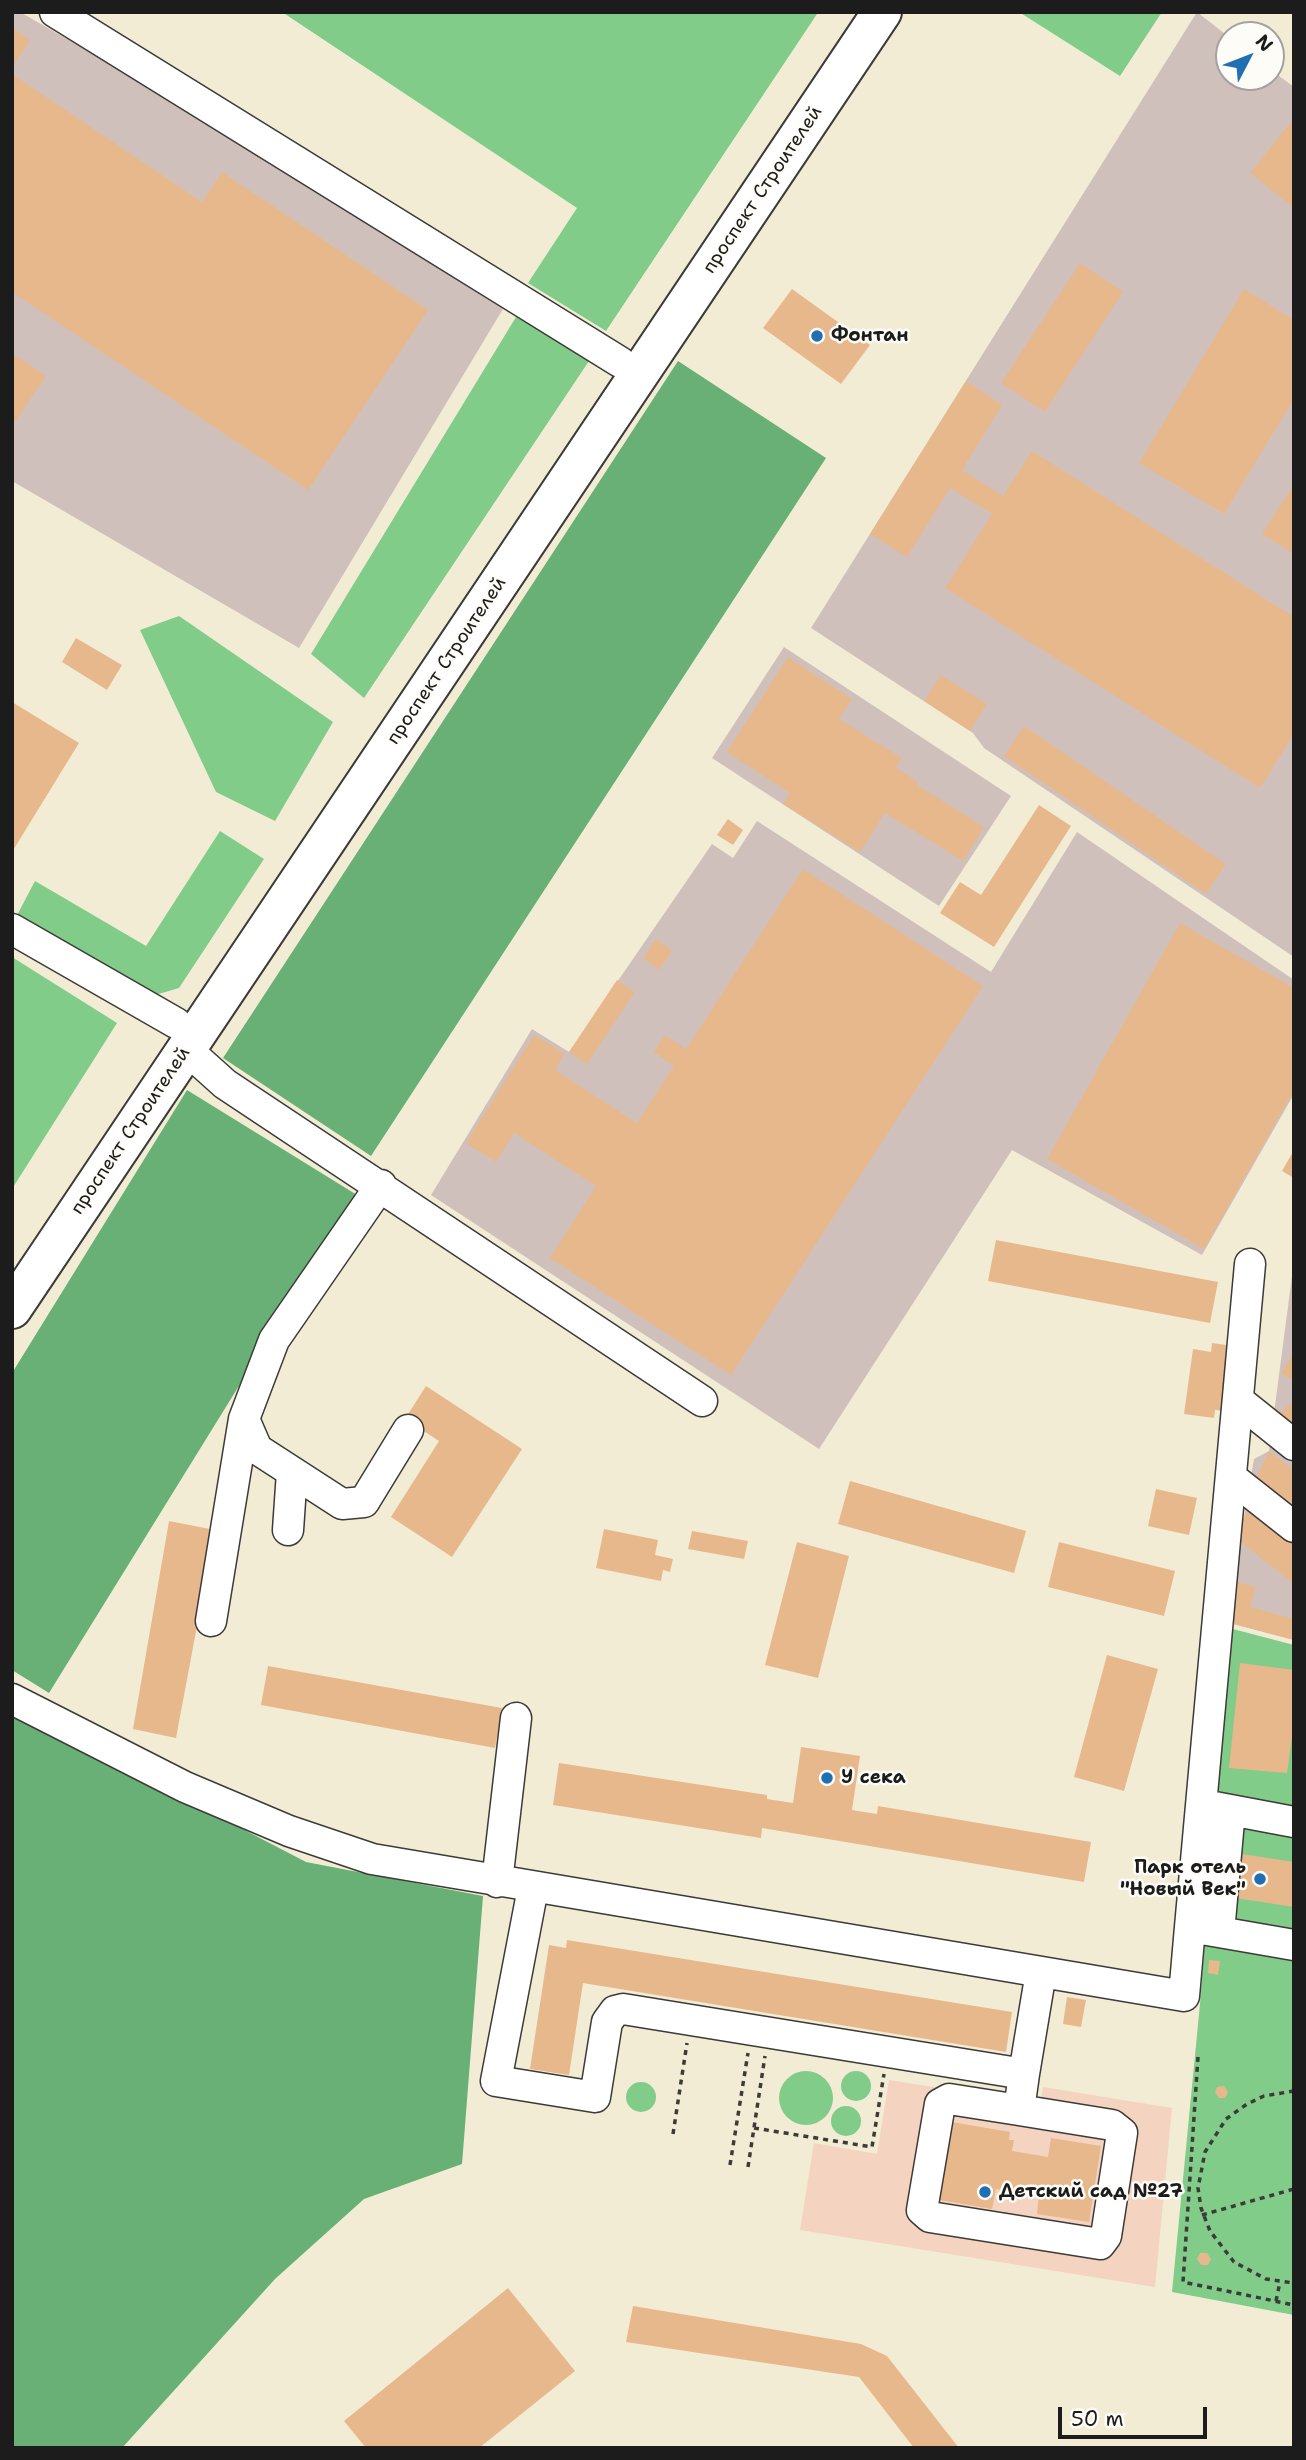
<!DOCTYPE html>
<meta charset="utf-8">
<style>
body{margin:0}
#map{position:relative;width:1306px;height:2460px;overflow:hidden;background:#f2ecd5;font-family:"Shantell Sans",sans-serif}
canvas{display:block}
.frame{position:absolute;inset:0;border:14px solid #1c1c1c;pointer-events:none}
.north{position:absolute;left:1215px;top:21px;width:70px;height:70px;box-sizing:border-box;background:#fdfcf7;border:2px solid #a3a29f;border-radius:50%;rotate:48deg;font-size:19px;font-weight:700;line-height:28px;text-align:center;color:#1c1c1c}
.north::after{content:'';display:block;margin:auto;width:24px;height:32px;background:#1f6fb2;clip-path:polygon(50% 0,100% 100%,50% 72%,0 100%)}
.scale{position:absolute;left:1058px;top:2407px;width:149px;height:32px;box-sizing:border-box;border:4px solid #1c1c1c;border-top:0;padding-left:9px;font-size:21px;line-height:24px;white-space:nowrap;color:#1c1c1c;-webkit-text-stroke:5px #fdfcf7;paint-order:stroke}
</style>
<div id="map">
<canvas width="1306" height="2460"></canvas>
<div class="frame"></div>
<div class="north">N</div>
<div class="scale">50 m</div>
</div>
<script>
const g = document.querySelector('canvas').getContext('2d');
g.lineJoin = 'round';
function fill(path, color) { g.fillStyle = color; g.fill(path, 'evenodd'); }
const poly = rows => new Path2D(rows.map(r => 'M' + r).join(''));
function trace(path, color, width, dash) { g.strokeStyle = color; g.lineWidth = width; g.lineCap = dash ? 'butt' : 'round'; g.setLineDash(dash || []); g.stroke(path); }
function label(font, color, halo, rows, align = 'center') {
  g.font = font + ' "Shantell Sans",sans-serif'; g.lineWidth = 5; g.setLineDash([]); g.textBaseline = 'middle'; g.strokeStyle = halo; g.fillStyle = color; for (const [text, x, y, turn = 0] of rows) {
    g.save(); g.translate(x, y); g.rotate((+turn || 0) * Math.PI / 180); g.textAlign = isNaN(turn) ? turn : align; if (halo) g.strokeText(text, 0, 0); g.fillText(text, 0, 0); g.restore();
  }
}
fill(poly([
 [889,2080,1040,2104,1043,2087,1172,2108,1155,2287,800,2230,814,2143,877,2154]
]), '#f4d3c0');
fill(poly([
 [12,12,20,12,140,81,503,309,299,648,12,481],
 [1197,12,1229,37,1229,77,1271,77,1271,70,1294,87,1294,957,984,748,973,733,811,628],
 [784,647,1011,796,939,906,712,758],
 [757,821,991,972,1077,832,1294,980,1294,1094,1202,1255,1012,1150,819,1449,431,1195,532,1029,569,1052,712,844,733,858],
 [1294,1261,1294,1640,1226,1622,1254,1459,1269,1451]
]), '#d0c0bc');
fill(poly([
 [282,12,813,12,817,14,606,331,528,283,577,208],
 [1019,12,1162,12,1120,76],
 [516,317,591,358,364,698,311,654],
 [179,616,333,722,275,821,216,792,140,630],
 [220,831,264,859,179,988,145,998,14,921,35,881,146,946],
 [12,957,117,1023,12,1189],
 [1229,1628,1294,1645,1294,2315,1172,2292,1200,2004],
 '841 2086a15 15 0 1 1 30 0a15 15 0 1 1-30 0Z',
 '779 2098a27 27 0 1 1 54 0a27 27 0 1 1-54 0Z',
 '626 2097a15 15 0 1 1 30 0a15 15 0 1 1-30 0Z',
 '831 2121a15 15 0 1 1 30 0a15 15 0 1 1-30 0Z'
]), '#81cc89');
fill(poly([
 [678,361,826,458,371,1156,223,1058],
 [187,1090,357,1195,49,1693,12,1670,12,1373],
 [12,1709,306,1862,483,1896,462,2164,364,2199,275,2279,122,2448,16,2448,12,2444]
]), '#68b075');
fill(poly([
 [12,28,30,40,12,67],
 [12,74,202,202,222,172,428,310,308,490,12,292],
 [1294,118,1294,208,1250,173],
 [1080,263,1123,292,1045,412,1001,383],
 [792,289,870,345,841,384,763,328],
 [1244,289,1294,320,1294,399,1224,514,1139,463],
 [12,353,46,376,12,426],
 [966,381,1002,405,962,470,1003,496,1032,451,1294,617,1294,734,1260,788,945,588,992,514,950,488,907,557,870,534],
 [1294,484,1294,554,1262,534],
 [76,638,122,665,107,690,62,662],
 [788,657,852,699,839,719,902,758,896,768,918,782,917,785,984,827,963,861,885,813,860,852,783,804,790,793,727,752],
 [941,675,987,704,970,731,924,701],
 [12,702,79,743,12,852],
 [1024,726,1226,864,1206,894,1004,756],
 [1039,805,1071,826,994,947,940,913,960,882,981,895],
 [728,819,743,830,733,845,717,835],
 [803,869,983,986,731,1375,550,1258,596,1186,514,1133,496,1162,466,1143,534,1035,564,1054,555,1070,637,1123,674,1066,654,1052,665,1035,686,1049],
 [1180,923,1294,988,1294,1090,1204,1249,1047,1159],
 [656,939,672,951,659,970,643,958],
 [617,980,635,992,587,1064,569,1052],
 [1294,1150,1294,1178,1282,1171],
 [996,1240,1218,1282,1210,1323,988,1281],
 [1212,1343,1233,1346,1224,1411,1215,1410,1214,1418,1184,1414,1193,1349,1211,1352],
 [1294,1353,1294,1381,1281,1373],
 [426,1386,522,1449,452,1557,391,1517,439,1441,405,1419],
 [1290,1403,1294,1406,1294,1439,1273,1422],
 [1269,1451,1294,1470,1294,1523,1251,1489],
 [850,1481,1026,1531,1014,1573,838,1524],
 [1156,1489,1197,1498,1189,1535,1148,1526],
 [1252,1504,1294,1537,1294,1584,1233,1536],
 [169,1521,215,1530,176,1738,133,1729],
 [604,1529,658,1540,655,1555,673,1559,670,1572,663,1570,661,1581,596,1568],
 [692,1531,748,1541,744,1559,688,1549],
 [797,1542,849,1556,818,1678,765,1665],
 [1059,1542,1175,1571,1164,1616,1048,1587],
 [1235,1581,1256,1587,1250,1607,1294,1619,1294,1640,1226,1622],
 [1107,1655,1158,1669,1124,1791,1074,1777],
 [1240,1663,1294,1670,1294,1722,1287,1773,1229,1768],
 [268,1666,502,1708,495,1748,261,1705],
 [801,1747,860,1756,852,1810,877,1814,878,1806,1091,1842,1084,1882,762,1828,761,1838,553,1805,559,1763,767,1795,767,1799,793,1803],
 [1229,1852,1294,1862,1294,1907,1223,1896],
 [567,1940,1012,2012,1006,2052,583,1983,569,2075,530,2069,549,1945,566,1948],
 [1209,1960,1220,1961,1218,1975,1208,1973],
 [1067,1997,1086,2000,1081,2027,1063,2024],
 [1224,2086,1228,2092,1225,2098,1219,2098,1215,2092,1217,2087],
 [952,2122,1010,2132,1009,2140,1014,2140,1012,2151,1048,2157,1051,2138,1101,2146,1089,2222,1037,2214,1039,2196,996,2189,992,2209,939,2200],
 [1200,2253,1207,2253,1211,2259,1208,2265,1201,2265,1197,2259],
 [508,2288,575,2371,479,2448,366,2448,344,2421],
 [633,2306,861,2344,887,2356,959,2448,914,2448,859,2377,626,2342]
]), '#e8b88d');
const minor = poly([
 [55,12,620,362],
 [12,929,176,1023],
 [186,1049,225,1084,702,1401],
 [381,1185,274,1340,244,1419,257,1449,342,1504,364,1502,408,1430],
 [1239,1401,1294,1445],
 [1232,1478,1294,1527],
 [288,1530,292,1472],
 [211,1621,244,1419],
 [12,1699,185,1787,289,1831,372,1859,1184,1996,1190,1927],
 [1209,1806,1294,1822],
 [1230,1810,1219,1932,1190,1927,1250,1264],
 [497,1882,516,1718],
 [533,1888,496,2081,595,2097,607,2022,615,2011,623,2009,1024,2074,1041,1972],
 [1219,1932,1294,1945],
 [1019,2110,1112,2125,1122,2133,1106,2236,1100,2244,930,2217,922,2210,940,2104,949,2099,1019,2110,1024,2074]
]);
const major = poly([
 [12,1309,882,12]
]);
trace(minor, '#3c3b38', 33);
trace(major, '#3c3b38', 42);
trace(poly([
 [1198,2057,1183,2282,1294,2305],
 [1294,2091,1264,2096,1247,2104,1226,2119,1205,2152,1198,2188,1201,2208,1210,2231,1234,2262,1266,2279,1294,2283],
 [754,2128,872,2147,884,2074],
 [673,2134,687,2043],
 [730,2165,748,2053],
 [748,2167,765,2056],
 [1202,2215,1294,2189],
 [1276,2301,1280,2282]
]), '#3c3b38', 3.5, [5, 5]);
trace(minor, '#fff', 30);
trace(major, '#fff', 38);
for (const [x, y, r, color] of [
 [817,336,7,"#1f6fb2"],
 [827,1778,7,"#1f6fb2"],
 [1260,1879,7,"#1f6fb2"],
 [985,2192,7,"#1f6fb2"]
]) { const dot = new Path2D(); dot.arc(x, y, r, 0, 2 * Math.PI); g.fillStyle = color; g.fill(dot); trace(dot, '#fdfcf7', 2.5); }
label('19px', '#1c1c1c', '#fdfcf7', [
 ["проспект Строителей",763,190,-56],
 ["проспект Строителей",447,661,-56],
 ["проспект Строителей",131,1131,-56]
]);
label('bold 19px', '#1c1c1c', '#fdfcf7', [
 ["Фонтан",831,336],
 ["У сека",841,1778],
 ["Парк отель",1246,1868,"right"],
 ["\"Новый Век\"",1246,1890,"right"],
 ["Детский сад №27",999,2192]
], 'left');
</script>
